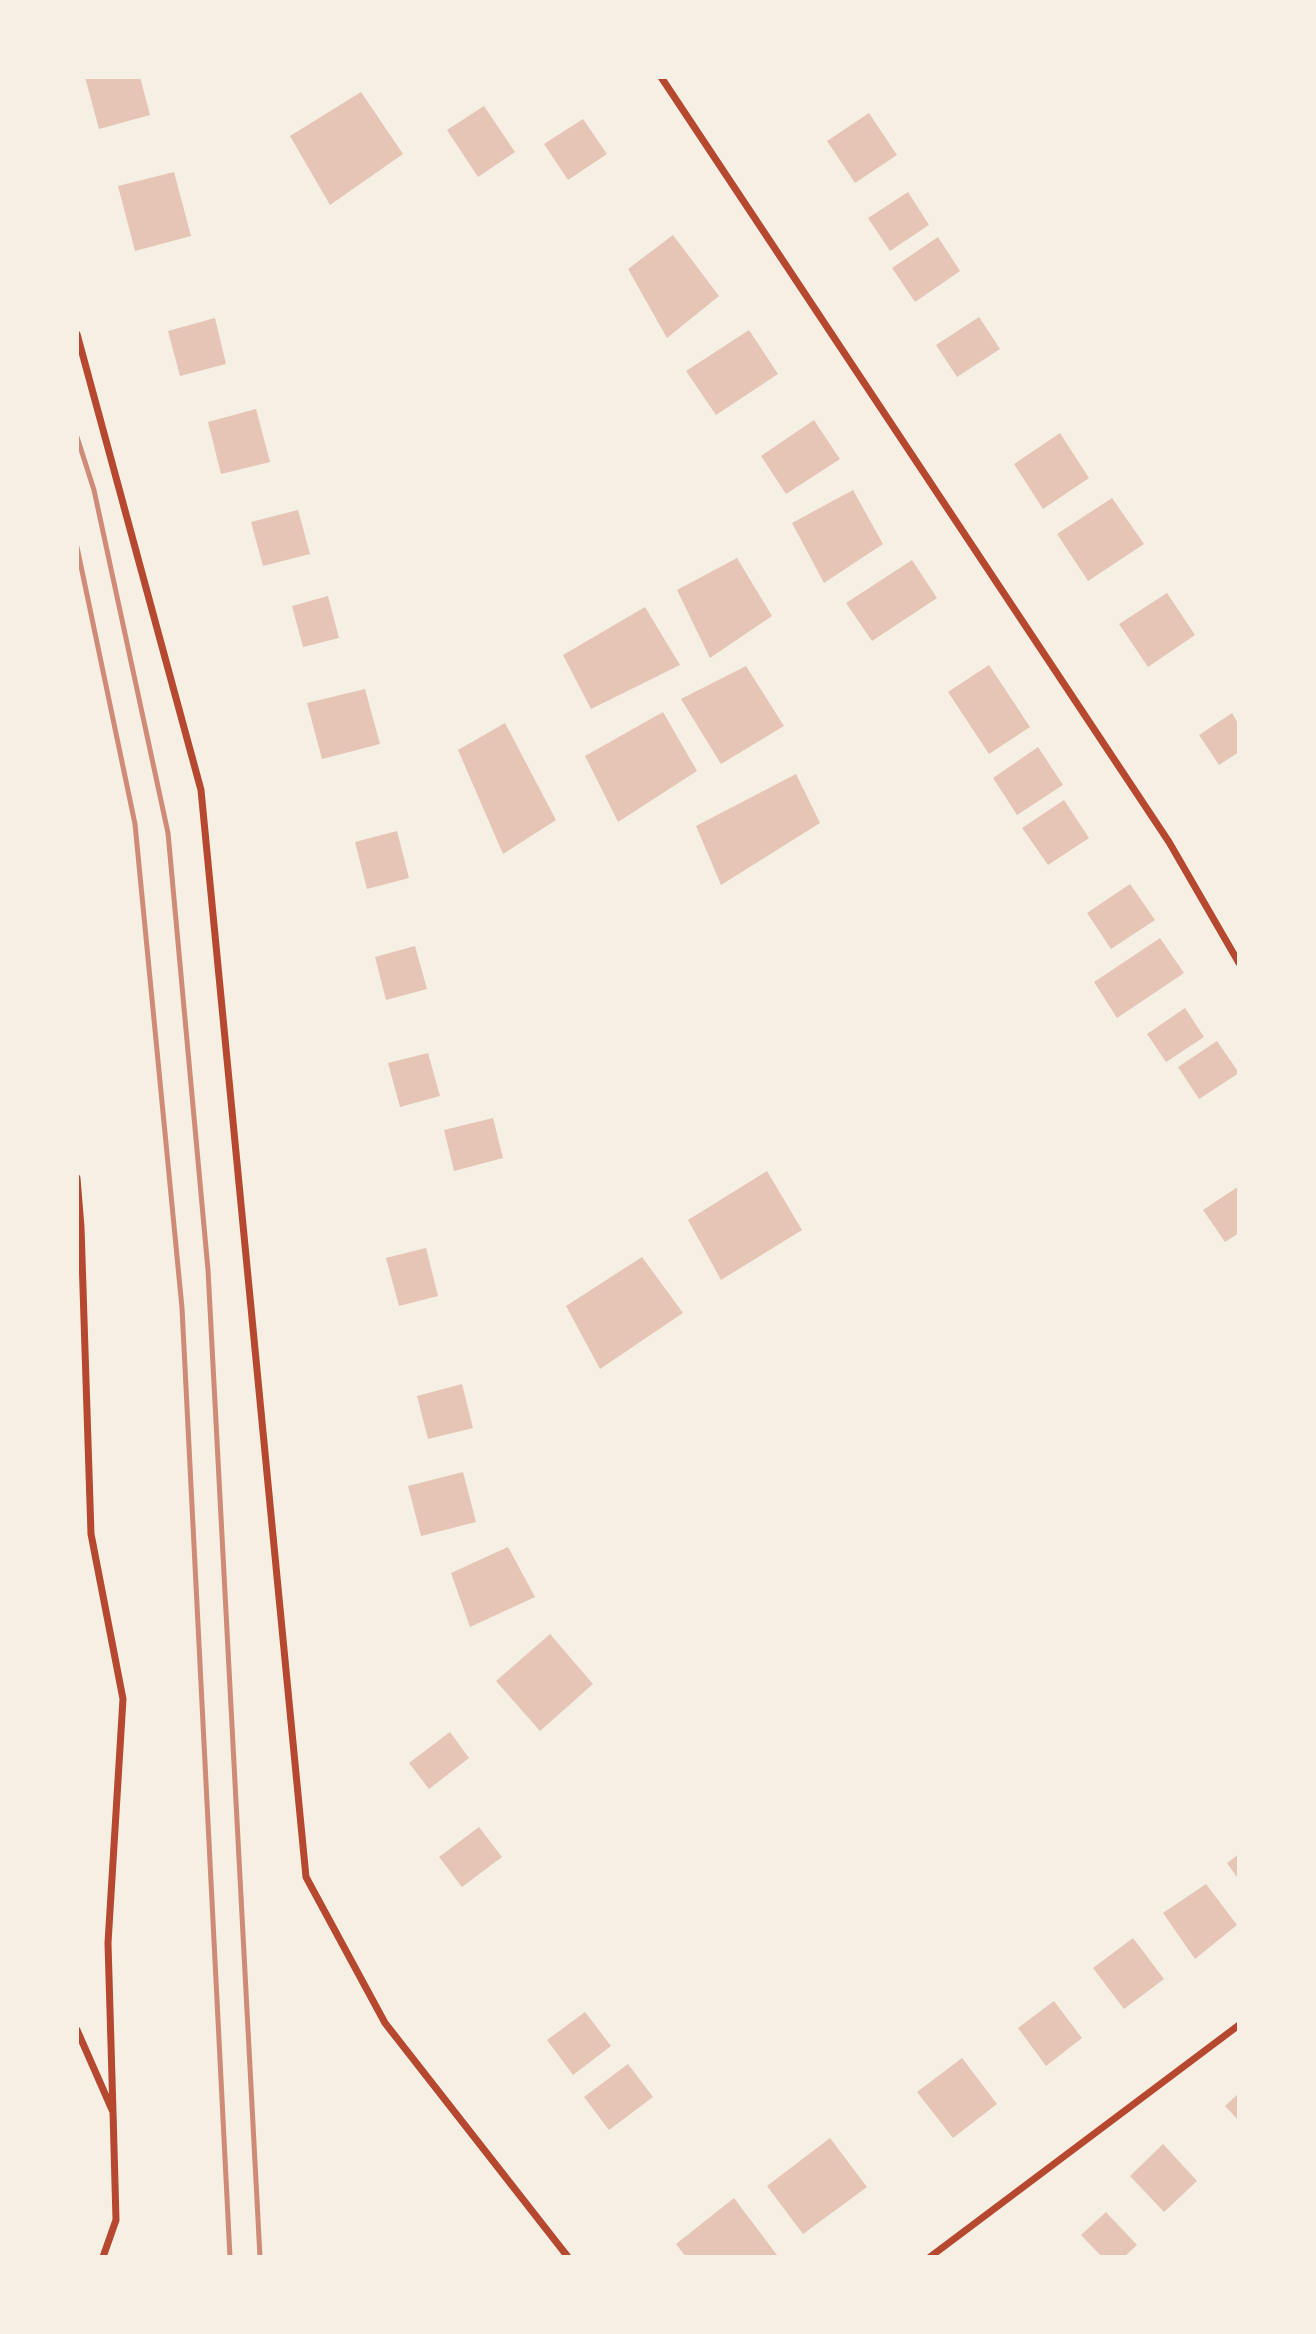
<!DOCTYPE html>
<style>
body{margin:0}
#map{position:relative;width:1316px;height:2334px;overflow:hidden;background:#f6efe4;font-family:"Fira Sans Condensed",sans-serif}
canvas{display:block}
.frame{position:absolute;inset:0;border:79px solid #f6efe4;pointer-events:none}
</style>
<div id="map">
<canvas width="1316" height="2334"></canvas>
<div class="frame"></div>
</div>
<script>
const g = document.querySelector('canvas').getContext('2d');
g.lineJoin = 'round';
function fill(path, color) { g.fillStyle = color; g.fill(path, 'evenodd'); }
const poly = rows => new Path2D(rows.map(r => 'M' + r).join(''));
function trace(path, color, width, dash) { g.strokeStyle = color; g.lineWidth = width; g.lineCap = dash ? 'butt' : 'round'; g.setLineDash(dash || []); g.stroke(path); }
fill(poly([
 [85,77,140,77,150,115,99,129],
 [361,92,403,154,330,205,290,136],
 [484,106,515,152,478,177,447,130],
 [869,113,897,155,855,183,827,141],
 [583,119,607,154,568,180,544,144],
 [174,172,191,236,135,251,118,186],
 [908,192,929,225,890,251,868,218],
 [673,235,719,296,667,338,628,269],
 [938,237,960,271,915,302,892,268],
 [979,317,1000,349,957,377,936,345],
 [215,318,226,364,180,376,168,331],
 [749,330,778,374,716,415,686,371],
 [256,409,270,462,221,474,208,422],
 [814,420,840,459,786,494,761,456],
 [1060,433,1089,478,1043,509,1014,464],
 [853,490,883,544,824,583,792,523],
 [1112,498,1144,544,1088,581,1057,534],
 [298,510,310,554,263,566,251,522],
 [737,558,772,616,710,658,677,590],
 [912,560,937,598,872,641,846,603],
 [1167,593,1195,635,1148,667,1119,624],
 [328,596,339,638,303,647,292,606],
 [645,607,680,665,591,709,563,655],
 [989,665,1030,727,989,754,948,692],
 [746,666,784,726,721,764,681,699],
 [365,689,380,744,322,759,307,703],
 [663,712,697,771,618,822,585,756],
 [1232,713,1239,725,1239,752,1219,765,1199,735],
 [505,723,556,820,503,854,458,750],
 [1038,747,1063,785,1017,815,993,778],
 [796,774,820,823,721,885,696,826],
 [1064,800,1089,838,1048,865,1022,828],
 [397,831,409,878,367,889,355,842],
 [1130,884,1155,920,1111,949,1087,913],
 [1160,938,1184,973,1117,1018,1094,982],
 [415,946,427,989,386,1000,375,957],
 [1185,1008,1204,1037,1166,1062,1147,1034],
 [1217,1041,1239,1073,1199,1099,1178,1067],
 [428,1053,440,1096,400,1107,388,1063],
 [493,1118,503,1158,454,1171,444,1130],
 [767,1171,802,1230,721,1280,688,1220],
 [1239,1186,1239,1233,1225,1242,1203,1210],
 [426,1248,438,1296,399,1306,386,1258],
 [642,1257,683,1313,600,1369,566,1306],
 [462,1384,473,1428,428,1439,417,1396],
 [463,1472,476,1522,421,1536,408,1486],
 [508,1547,535,1597,470,1627,451,1573],
 [550,1634,593,1684,540,1731,496,1681],
 [450,1732,469,1758,429,1789,409,1763],
 [479,1827,502,1857,462,1887,439,1857],
 [1239,1854,1239,1880,1227,1863],
 [1206,1884,1237,1925,1195,1959,1163,1913],
 [1133,1938,1164,1979,1124,2009,1093,1968],
 [1054,2001,1082,2038,1046,2066,1018,2028],
 [585,2012,611,2046,573,2075,547,2040],
 [962,2058,997,2104,953,2138,917,2092],
 [628,2064,653,2097,609,2130,584,2097],
 [1239,2093,1239,2121,1225,2106],
 [830,2138,867,2187,803,2234,767,2186],
 [1163,2144,1197,2181,1164,2212,1130,2176],
 [734,2198,777,2255,686,2257,676,2244],
 [1106,2212,1137,2245,1124,2257,1102,2257,1081,2235]
]), '#e6c5b7');
trace(poly([
 [661,77,1169,842,1239,963],
 [77,334,201,790,306,1877,385,2023,568,2257],
 [77,1178,81,1227,91,1534,123,1699,108,1943,113,2112],
 [77,2030,113,2112,116,2220,103,2257],
 [930,2257,1239,2025]
]), '#b5482f', 7);
trace(poly([
 [77,437,94,490,168,833,208,1270,260,2257],
 [77,547,135,824,182,1308,230,2257]
]), '#cf8b77', 5);
</script>
